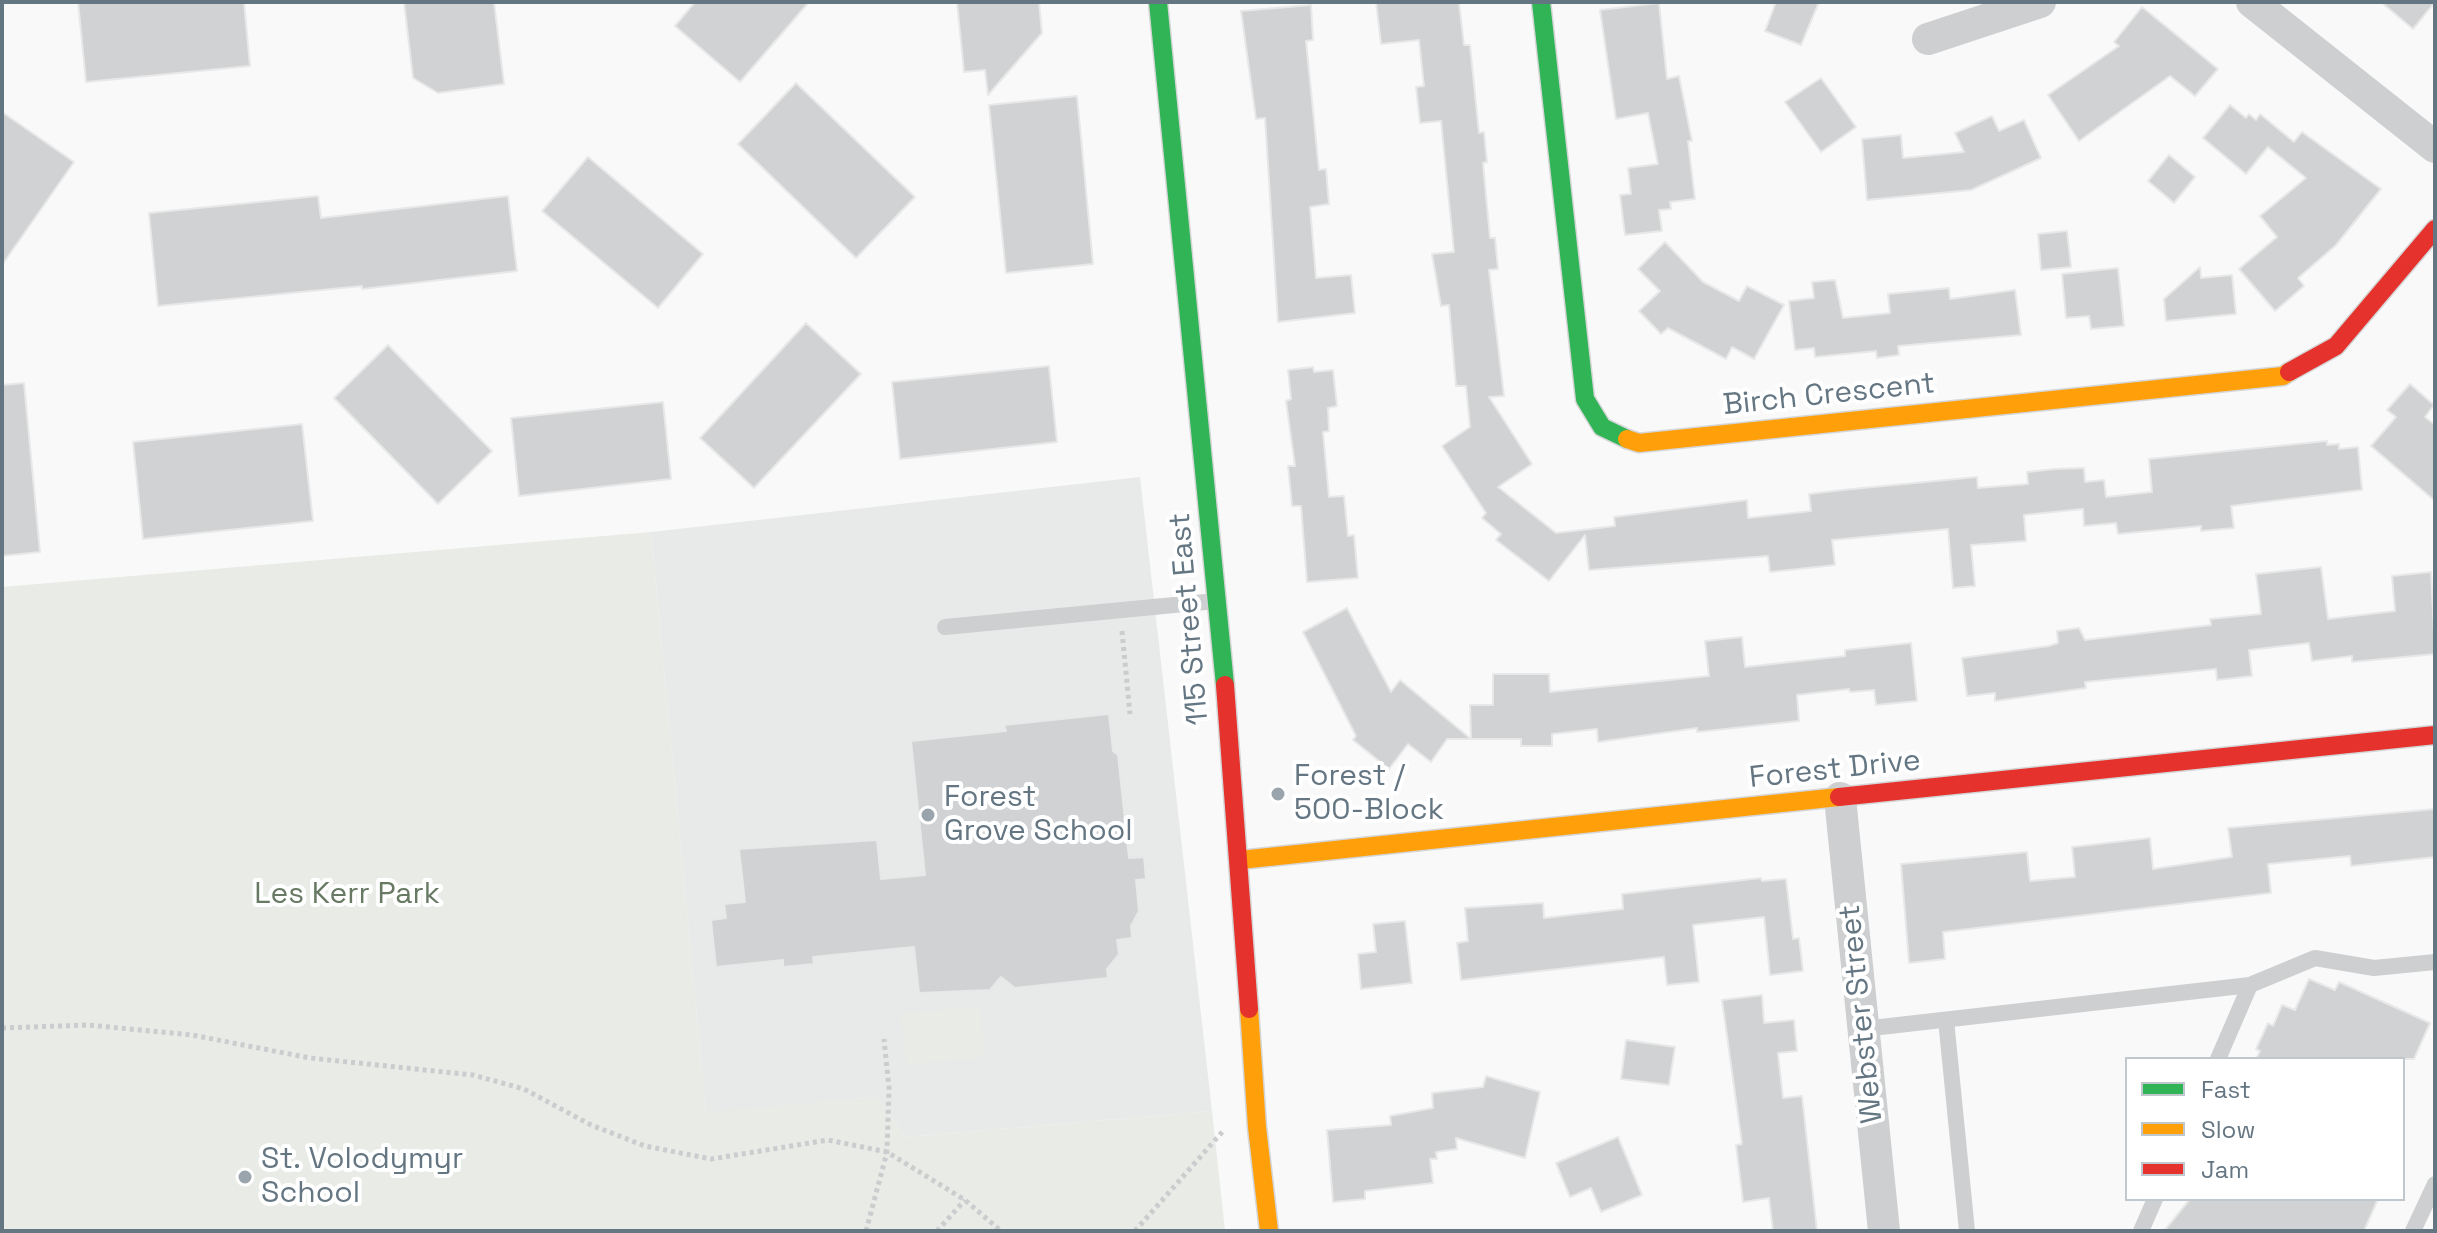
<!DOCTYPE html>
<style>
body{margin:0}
#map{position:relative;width:2437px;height:1233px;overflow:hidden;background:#f9f9f9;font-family:"Space Grotesk",sans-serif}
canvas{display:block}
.frame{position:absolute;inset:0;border:4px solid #657683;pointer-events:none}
.legend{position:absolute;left:2125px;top:1057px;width:280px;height:144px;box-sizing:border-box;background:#fff;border:2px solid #c1c8cd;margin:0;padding:10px 14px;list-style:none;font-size:24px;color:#657683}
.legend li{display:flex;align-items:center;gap:16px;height:40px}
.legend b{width:40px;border:2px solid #c1c8cd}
</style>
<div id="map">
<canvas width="2437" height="1233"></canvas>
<div class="frame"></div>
<ul class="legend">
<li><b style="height:10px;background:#30b455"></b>Fast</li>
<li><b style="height:10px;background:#ff9f0a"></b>Slow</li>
<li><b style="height:10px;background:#e5322d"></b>Jam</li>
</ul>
</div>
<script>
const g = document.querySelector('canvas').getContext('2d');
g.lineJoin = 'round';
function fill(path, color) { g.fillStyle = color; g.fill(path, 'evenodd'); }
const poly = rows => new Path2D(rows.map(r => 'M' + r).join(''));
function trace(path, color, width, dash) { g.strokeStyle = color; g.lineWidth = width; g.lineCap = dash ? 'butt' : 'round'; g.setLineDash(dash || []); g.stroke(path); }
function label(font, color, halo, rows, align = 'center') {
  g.font = font + ' "Space Grotesk",sans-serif'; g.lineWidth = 8; g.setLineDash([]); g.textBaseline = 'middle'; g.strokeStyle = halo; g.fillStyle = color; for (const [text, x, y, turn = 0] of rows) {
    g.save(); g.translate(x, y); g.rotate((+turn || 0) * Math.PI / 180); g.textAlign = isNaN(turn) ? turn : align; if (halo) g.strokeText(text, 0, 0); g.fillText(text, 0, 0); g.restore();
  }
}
fill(poly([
 [1140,477,1212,1111,905,1137,877,1097,706,1113,651,532]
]), '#e8e9e9');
fill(poly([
 [651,532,706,1112,877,1097,905,1137,1212,1111,1225,1231,2,1231,2,587],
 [980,1006,985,1057,906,1065,901,1014]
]), '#e8ebe6');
const building = poly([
 [78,2,244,2,250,66,86,82,78,2],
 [404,2,494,2,504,84,438,93,413,78,404,2],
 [695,2,809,2,740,82,675,26,695,2],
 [957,2,1039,2,1042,33,988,95,985,70,964,72,957,2],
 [1376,2,1459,2,1464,45,1470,45,1479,133,1484,132,1487,162,1483,163,1490,238,1495,238,1498,269,1489,270,1504,396,1489,397,1532,464,1498,487,1556,533,1615,526,1614,517,1747,500,1748,518,1811,511,1809,494,1842,490,1977,477,1978,488,2028,484,2027,472,2055,469,2084,468,2085,482,2104,480,2106,497,2152,492,2149,459,2327,441,2327,445,2339,444,2339,449,2358,447,2362,490,2231,506,2234,528,2201,531,2201,526,2118,534,2116,523,2084,526,2083,509,2024,515,2026,541,1971,545,1975,586,1953,588,1948,529,1832,540,1835,565,1770,572,1768,556,1589,570,1585,535,1549,581,1496,540,1501,534,1482,518,1486,513,1442,446,1470,427,1466,386,1456,386,1449,305,1441,306,1432,254,1454,252,1441,121,1420,123,1416,87,1424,86,1419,40,1381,44,1376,2],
 [1776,2,1819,2,1801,45,1765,31,1776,2],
 [2381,2,2435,2,2413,29,2381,2],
 [1659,3,1667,79,1679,76,1692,141,1688,141,1695,199,1670,202,1671,209,1659,210,1662,231,1625,235,1620,195,1631,194,1628,168,1658,164,1648,113,1616,119,1600,10,1659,3],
 [1311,5,1313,40,1306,41,1319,170,1326,169,1329,204,1310,207,1316,278,1351,275,1355,313,1278,322,1265,118,1256,119,1241,11,1311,5],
 [2142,7,2218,69,2195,96,2170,76,2079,141,2048,95,2119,46,2114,42,2142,7],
 [1821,78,1856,127,1821,152,1785,102,1821,78],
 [796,83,915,197,856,258,738,144,796,83],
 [1077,96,1093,264,1006,273,989,105,1077,96],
 [2230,105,2246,118,2249,114,2256,120,2260,114,2294,142,2302,132,2381,189,2336,245,2298,278,2304,286,2275,311,2239,269,2277,237,2260,216,2306,178,2268,147,2246,174,2203,138,2230,105],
 [2,112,74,162,2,265,2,112],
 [1992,116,1999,131,2024,120,2041,158,1971,190,1867,200,1862,139,1901,135,1903,158,1964,152,1955,133,1992,116],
 [2169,155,2195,177,2174,203,2148,181,2169,155],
 [588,157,703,254,658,308,542,211,588,157],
 [318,196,321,218,508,196,517,271,362,289,362,286,158,306,149,213,318,196],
 [2067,231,2071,267,2041,270,2038,234,2067,231],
 [1665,242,1703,282,1739,301,1747,286,1784,305,1754,359,1732,347,1726,359,1668,328,1661,334,1639,311,1660,291,1638,269,1665,242],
 [2200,267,2201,278,2232,275,2236,314,2166,321,2164,299,2200,267],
 [2118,268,2124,326,2091,329,2089,316,2066,318,2062,274,2118,268],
 [1835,280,1843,318,1890,313,1888,294,1949,288,1950,299,2015,290,2021,335,1898,346,1899,355,1877,358,1876,351,1815,357,1814,348,1795,350,1789,301,1814,298,1812,282,1835,280],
 [806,323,861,374,754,488,700,438,806,323],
 [388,345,492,451,438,504,334,398,388,345],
 [1049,366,1057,442,900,459,892,382,1049,366],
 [1313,367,1314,372,1333,370,1337,406,1328,408,1329,431,1323,432,1329,497,1344,496,1348,536,1354,535,1358,578,1307,582,1301,506,1292,506,1288,466,1295,466,1286,401,1291,399,1288,370,1313,367],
 [24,383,40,552,2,556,2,385,24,383],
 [2410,384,2434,405,2425,417,2435,425,2435,501,2371,446,2396,417,2387,410,2410,384],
 [663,402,671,479,519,496,511,418,663,402],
 [302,424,313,521,143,539,133,442,302,424],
 [2321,567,2328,619,2395,611,2392,576,2431,572,2435,654,2352,662,2352,656,2312,661,2309,643,2249,650,2252,676,2217,680,2216,669,2085,682,2086,688,1995,701,1995,693,1967,696,1962,658,2049,646,2058,643,2057,631,2079,628,2085,640,2211,625,2210,619,2261,614,2256,574,2321,567],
 [1347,608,1391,692,1400,680,1471,739,1470,705,1493,705,1493,674,1549,674,1550,692,1709,676,1705,641,1742,637,1745,667,1845,656,1845,650,1911,643,1917,701,1876,705,1874,690,1850,692,1849,689,1797,695,1799,721,1697,732,1697,728,1598,742,1597,729,1552,734,1552,746,1521,746,1521,739,1447,739,1431,762,1408,744,1389,769,1353,740,1356,736,1303,632,1347,608],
 [1109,714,1113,751,1118,755,1129,858,1144,857,1146,879,1136,880,1139,911,1131,926,1132,938,1117,940,1119,954,1107,969,1108,978,1015,988,1001,977,990,990,919,993,914,947,813,957,814,964,783,967,783,960,716,967,711,920,726,918,724,904,745,902,739,849,877,840,881,879,925,875,911,741,1006,731,1004,725,1109,714],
 [2435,809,2435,857,2351,866,2350,856,2268,864,2271,893,1943,932,1945,959,1909,963,1901,864,2027,852,2030,881,2075,877,2072,847,2150,838,2153,869,2232,857,2228,828,2435,809],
 [1761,878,1762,881,1786,879,1793,939,1799,938,1803,971,1770,975,1764,917,1693,925,1699,982,1667,985,1664,957,1461,980,1457,943,1468,941,1465,908,1543,903,1544,918,1623,909,1622,894,1761,878],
 [1405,921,1412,983,1361,989,1358,954,1376,952,1373,924,1405,921],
 [2309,979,2335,990,2339,982,2430,1023,2414,1059,2256,1059,2260,1051,2256,1049,2268,1023,2273,1026,2282,1005,2295,1010,2309,979],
 [1762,995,1764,1023,1794,1020,1797,1051,1778,1053,1783,1098,1802,1096,1817,1231,1773,1231,1769,1198,1743,1202,1736,1145,1742,1144,1722,1000,1762,995],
 [1626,1040,1675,1047,1669,1085,1621,1079,1626,1040],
 [1486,1076,1540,1092,1525,1158,1456,1138,1457,1149,1436,1152,1437,1159,1430,1159,1433,1183,1365,1191,1365,1199,1333,1202,1327,1130,1391,1125,1390,1116,1433,1108,1432,1093,1483,1087,1486,1076],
 [1618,1137,1642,1195,1601,1212,1591,1188,1570,1197,1556,1163,1618,1137],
 [2190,1199,2378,1199,2364,1231,2164,1231,2190,1199]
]);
fill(building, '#d0d2d3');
trace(building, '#e8e8e8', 2);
const fast = poly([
 [1158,2,1225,685],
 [1541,2,1585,399,1602,427,1627,439]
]);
const slow = poly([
 [1627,439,1639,443,2283,376,2289,372],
 [1240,860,1839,797],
 [1249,1009,1257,1127,1269,1231]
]);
const jam = poly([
 [2289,372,2336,346,2435,229],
 [1225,685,1249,1009],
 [1839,797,2435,735]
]);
trace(fast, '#d5d6d7', 21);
trace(slow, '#d5d6d7', 21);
trace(jam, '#d5d6d7', 21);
trace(poly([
 [1122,631,1130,714],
 [2,1028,88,1025,192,1035,310,1058,473,1075,524,1089,591,1125,645,1146,711,1159,828,1140,887,1152,965,1200,1001,1231],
 [866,1231,887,1152,889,1088,884,1039],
 [937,1231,965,1200],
 [1135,1231,1224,1130]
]), '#cbcccd', 5, [4, 4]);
trace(poly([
 [945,627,1216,601],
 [1946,1020,1967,1231],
 [1863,1029,2250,985,2315,958,2374,968,2435,962],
 [2218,1059,2250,985],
 [2141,1231,2155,1199],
 [2413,1231,2435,1184]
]), '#cecfd0', 16);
trace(poly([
 [2252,2,2435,147],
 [1928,39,2040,2],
 [1840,798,1884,1231]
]), '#cecfd0', 32);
trace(fast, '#30b455', 18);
trace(slow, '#ff9f0a', 18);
trace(jam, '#e5322d', 18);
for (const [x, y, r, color] of [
 [1278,794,8,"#99a4ac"],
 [928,815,8,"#99a4ac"],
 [245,1177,8,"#99a4ac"]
]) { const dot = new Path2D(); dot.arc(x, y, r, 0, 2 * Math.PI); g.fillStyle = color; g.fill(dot); trace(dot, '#fff', 3); }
label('30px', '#657683', '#fff', [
 ["Birch Crescent",1829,395,-6],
 ["115 Street East",1190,619,-95],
 ["Forest Drive",1835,770,-6],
 ["Webster Street",1862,1014,-96]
]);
label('30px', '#657683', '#fff', [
 ["Forest /",1294,777],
 ["500-Block",1294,811],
 ["Forest",944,798],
 ["Grove School",944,832],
 ["St. Volodymyr",261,1160],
 ["School",261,1194]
], 'left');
label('30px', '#687a64', '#fff', [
 ["Les Kerr Park",347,895]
]);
</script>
